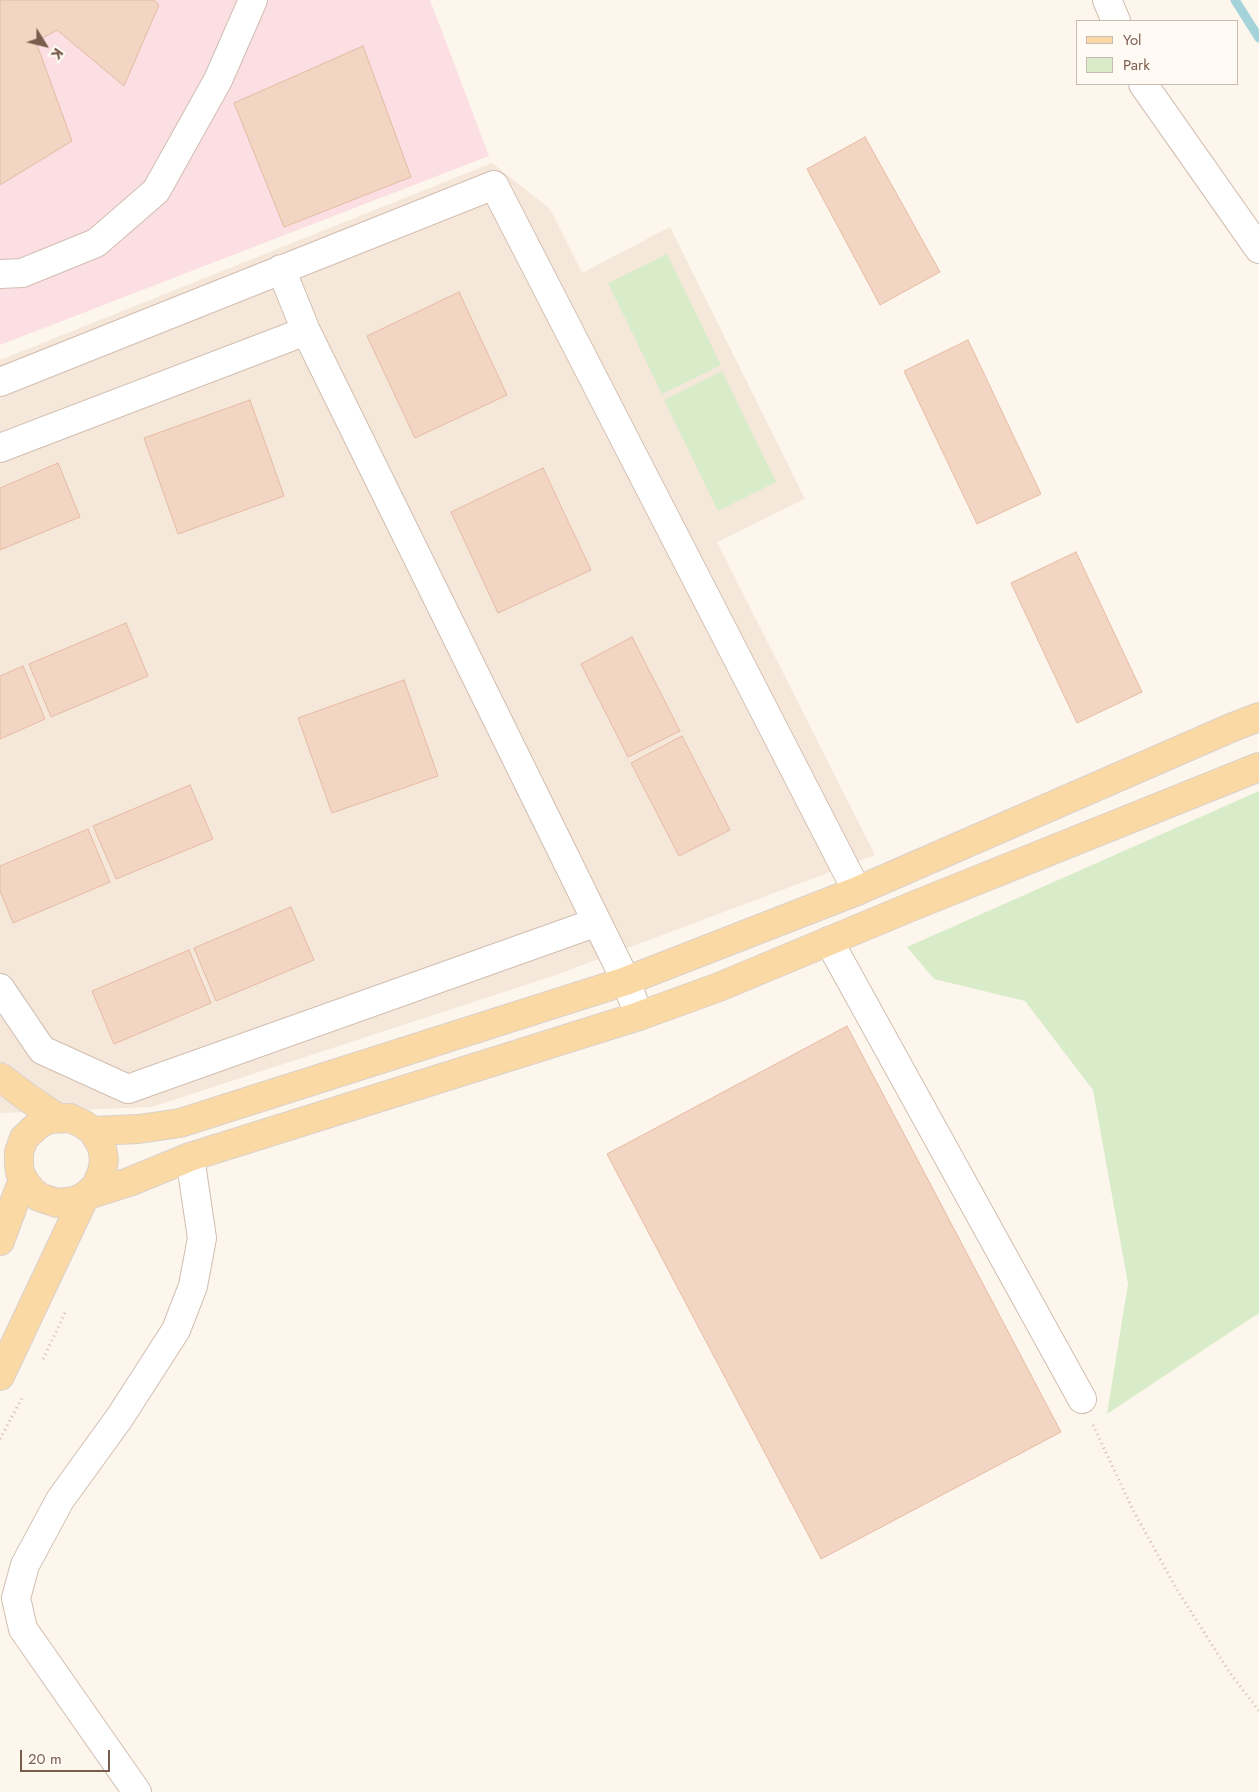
<!DOCTYPE html>
<style>
body{margin:0}
#map{position:relative;width:1259px;height:1792px;overflow:hidden;background:#fdf6ec;font-family:Jost,sans-serif}
canvas{display:block}
.legend{position:absolute;left:1076px;top:20px;width:162px;height:65px;box-sizing:border-box;background:#fffaf3;border:1px solid #cabbb1;margin:0;padding:6px 9px;list-style:none;font-size:15px;color:#7a5c4d}
.legend li{display:flex;align-items:center;gap:10px;height:25px}
.legend b{width:25px;border:1px solid #cabbb1}
.north{position:absolute;left:20px;top:20px;width:50px;height:50px;-webkit-text-stroke:4px #fffaf3;paint-order:stroke;rotate:126deg;font-size:14px;font-weight:700;line-height:20px;text-align:center;color:#7a5c4d}
.north::after{content:'';display:block;margin:auto;width:18px;height:22px;background:#7a5c4d;clip-path:polygon(50% 0,100% 100%,50% 72%,0 100%)}
.scale{position:absolute;left:20px;top:1750px;width:90px;height:22px;box-sizing:border-box;border:2px solid #7a5c4d;border-top:0;padding-left:6px;font-size:15px;line-height:18px;white-space:nowrap;color:#7a5c4d;-webkit-text-stroke:4px #fffaf3;paint-order:stroke}
</style>
<div id="map">
<canvas width="1259" height="1792"></canvas>
<ul class="legend">
<li><b style="height:6px;background:#fbd9a5"></b>Yol</li>
<li><b style="height:14px;background:#d8ecc9"></b>Park</li>
</ul>
<div class="north">K</div>
<div class="scale">20 m</div>
</div>
<script>
const g = document.querySelector('canvas').getContext('2d');
g.lineJoin = 'round';
function fill(path, color) { g.fillStyle = color; g.fill(path, 'evenodd'); }
const poly = rows => new Path2D(rows.map(r => 'M' + r).join(''));
function trace(path, color, width, dash) { g.strokeStyle = color; g.lineWidth = width; g.lineCap = dash ? 'butt' : 'round'; g.setLineDash(dash || []); g.stroke(path); }
fill(poly([
 [492,163,550,209,582,273,670,227,805,499,717,542,875,855,556,975,152,1107,0,1113,0,360]
]), '#f5e8da');
fill(poly([
 [0,0,430,0,489,156,0,345]
]), '#fbdfe3');
fill(poly([
 [667,254,721,365,662,394,608,283],
 [722,371,776,482,718,511,664,400],
 [1259,791,1259,1313,1107,1414,1128,1284,1093,1090,1025,1001,934,979,907,947]
]), '#d8ecc9');
trace(poly([
 [1235,0,1259,38]
]), '#a5d3da', 9);
const building = poly([
 [0,0,154,0,159,5,124,86,57,30,36,42,72,141,0,185,0,0],
 [363,46,411,177,284,227,234,103,363,46],
 [865,137,940,272,880,305,807,169,865,137],
 [459,292,507,395,415,438,367,336,459,292],
 [968,340,1041,494,977,524,904,371,968,340],
 [250,400,284,496,178,534,144,438,250,400],
 [58,463,80,517,0,550,0,488,58,463],
 [543,468,591,570,498,613,451,512,543,468],
 [1076,552,1142,692,1077,723,1011,583,1076,552],
 [126,623,148,676,51,717,29,664,126,623],
 [632,637,680,731,628,757,581,664,632,637],
 [23,666,45,719,0,739,0,676,23,666],
 [404,680,438,776,332,813,298,718,404,680],
 [682,736,730,830,679,856,631,763,682,736],
 [190,785,213,839,116,879,93,826,190,785],
 [88,829,110,882,13,923,0,891,0,866,88,829],
 [291,907,314,960,216,1001,194,948,291,907],
 [189,950,211,1003,114,1044,92,991,189,950],
 [847,1026,1061,1432,821,1559,607,1154,847,1026]
]);
fill(building, '#f3d5c3');
trace(building, '#e6bba3', 1);
const minor = poly([
 [1107,0,1116,21],
 [1143,84,1259,249],
 [281,269,306,331,626,981,639,1016],
 [0,274,22,273,96,243,156,191,218,80,253,0],
 [0,382,494,185,857,891],
 [0,448,306,331],
 [829,941,1082,1399],
 [0,988,42,1050,128,1089,597,922],
 [137,1792,23,1629,16,1598,25,1565,60,1500,120,1417,176,1330,193,1286,202,1238,190,1157]
]);
const major = poly([
 [0,1077,28,1098,58,1118],
 [93,1131,139,1129,180,1123,626,981,857,891,1233,727,1259,717],
 [0,1241,23,1179],
 [0,1376,85,1196,96,1186,102,1172,104,1160,102,1147,93,1131,83,1124,70,1118,49,1119,38,1125,24,1138,19,1152,19,1165,20,1172,23,1179,31,1190,39,1197,57,1203,75,1201,85,1196,129,1182,190,1157,639,1016,719,987,913,906,1259,767]
]);
trace(minor, '#d1beb0', 30);
trace(major, '#dad1cd', 30);
trace(poly([
 [43,1359,66,1311],
 [1093,1425,1133,1510,1176,1588,1230,1673,1259,1711],
 [0,1439,23,1396]
]), '#d9b8a5', 3, [1, 4]);
trace(minor, '#fff', 28);
trace(major, '#fbd9a5', 28);
</script>
